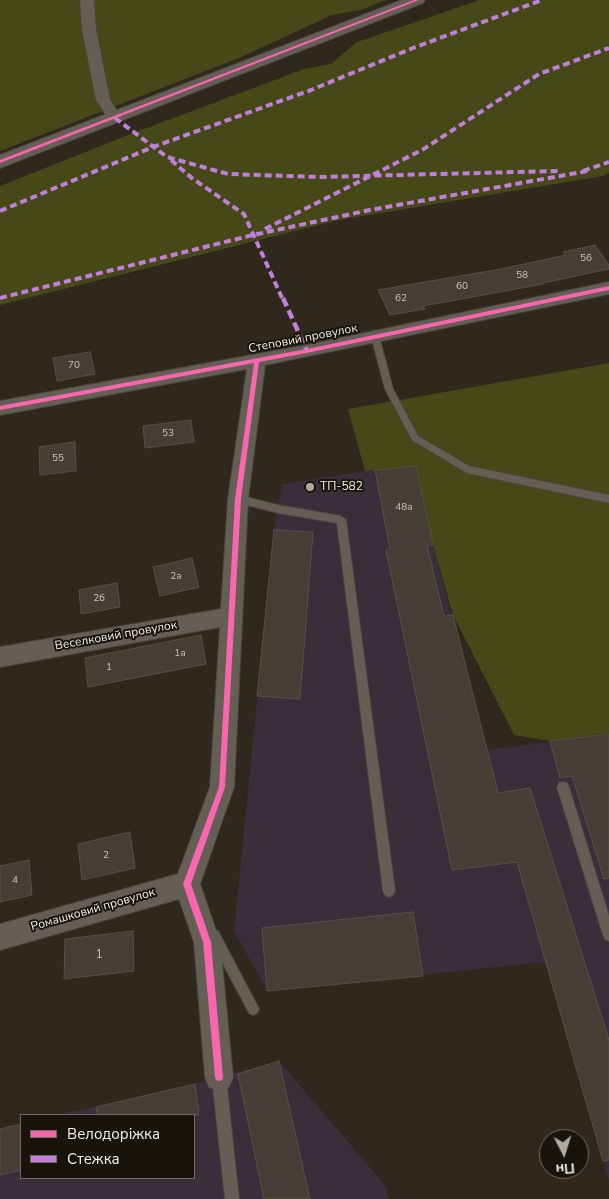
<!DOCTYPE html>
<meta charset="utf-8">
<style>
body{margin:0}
#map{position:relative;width:609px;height:1199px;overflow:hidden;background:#2e281d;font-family:"Nunito Sans",sans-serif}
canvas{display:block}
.legend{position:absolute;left:20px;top:1114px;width:175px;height:65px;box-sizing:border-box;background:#19140b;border:1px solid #726d62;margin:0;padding:6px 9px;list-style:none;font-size:15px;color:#f8f2e5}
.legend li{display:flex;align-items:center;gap:10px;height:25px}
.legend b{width:25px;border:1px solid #726d62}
.north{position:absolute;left:539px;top:1129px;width:50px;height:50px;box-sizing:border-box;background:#19140b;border:1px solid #726d62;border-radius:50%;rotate:175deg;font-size:14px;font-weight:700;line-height:20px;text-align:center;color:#f8f2e5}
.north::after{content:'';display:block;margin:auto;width:18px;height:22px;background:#b1ab9f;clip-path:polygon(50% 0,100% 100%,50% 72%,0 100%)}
</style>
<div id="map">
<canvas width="609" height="1199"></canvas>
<ul class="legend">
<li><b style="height:6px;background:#f766af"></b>Велодоріжка</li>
<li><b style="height:6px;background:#c07fdc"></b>Стежка</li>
</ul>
<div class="north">Пн</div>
</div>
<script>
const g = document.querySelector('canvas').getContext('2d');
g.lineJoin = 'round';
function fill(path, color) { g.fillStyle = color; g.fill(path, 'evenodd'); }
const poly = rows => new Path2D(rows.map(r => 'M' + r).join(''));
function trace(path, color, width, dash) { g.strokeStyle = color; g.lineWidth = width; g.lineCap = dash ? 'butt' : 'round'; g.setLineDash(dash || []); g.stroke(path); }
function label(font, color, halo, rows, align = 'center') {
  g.font = font + ' "Nunito Sans",sans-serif'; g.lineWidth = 4; g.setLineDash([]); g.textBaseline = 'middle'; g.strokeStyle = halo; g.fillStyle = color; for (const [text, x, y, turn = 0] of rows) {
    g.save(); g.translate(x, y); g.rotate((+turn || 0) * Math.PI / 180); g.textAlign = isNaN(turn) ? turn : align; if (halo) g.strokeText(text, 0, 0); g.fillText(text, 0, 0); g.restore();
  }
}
fill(poly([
 [416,466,433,545,487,750,609,734,609,1181,545,962,267,991,234,931,274,530,282,484,365,471],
 [279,1061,385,1185,389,1199,0,1199,0,1129,21,1124,21,1178,194,1178,194,1115,59,1115,195,1084]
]), '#382f3b');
fill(poly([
 [0,0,386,0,361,10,332,15,239,58,0,151],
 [480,0,609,0,609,173,603,176,339,220,0,305,0,186,128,135,304,69,331,64,357,42],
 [609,363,609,733,550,741,514,735,453,615,433,545,416,466,365,471,348,409]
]), '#454817');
const building = poly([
 [595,245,609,265,609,269,543,283,543,284,423,306,425,309,390,315,378,290,501,269,566,255,563,252,595,245],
 [90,352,95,374,57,381,53,358,90,352],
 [191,420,194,442,145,448,143,426,191,420],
 [75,442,76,471,40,475,39,447,75,442],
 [416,466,433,545,427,546,444,616,453,615,498,793,530,788,609,1040,609,1160,603,1161,517,862,452,870,386,550,390,549,375,470,416,466],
 [274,530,313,532,300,699,257,696,274,530],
 [192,558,199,587,160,596,153,567,192,558],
 [117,583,120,607,81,614,79,590,117,583],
 [201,635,206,664,88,687,85,658,201,635],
 [609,734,609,878,604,879,572,776,560,778,550,741,609,734],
 [130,832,135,868,82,880,78,844,130,832],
 [29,860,32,895,0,902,0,866,29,860],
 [413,912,423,976,267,991,262,928,413,912],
 [133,931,134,971,64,979,65,939,133,931],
 [279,1061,310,1199,264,1199,238,1074,279,1061],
 [195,1084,199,1115,97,1115,96,1107,195,1084],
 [21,1124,21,1170,0,1175,0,1129,21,1124]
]);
fill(building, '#443e35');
trace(building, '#565047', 1);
const service = poly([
 [375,333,379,336,393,389,418,436,469,466,609,495,609,503,467,473,412,440,385,389,371,336,375,333],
 [238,495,278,505,341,516,346,520,395,891,393,895,389,897,385,895,383,891,337,523,278,513,235,502,233,499,235,496,238,495],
 [563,782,567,783,569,787,609,916,609,941,605,939,603,935,557,787,559,783,563,782],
 [214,929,218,931,257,1005,259,1009,257,1013,253,1015,249,1013,210,939,208,935,210,931,214,929],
 [219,1071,224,1073,226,1078,239,1199,225,1199,212,1078,214,1073,219,1071]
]);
const minor = poly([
 [80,0,94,0,96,29,110,100,122,118,120,121,110,121,96,100,82,29,80,0],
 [609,282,609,294,265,365,248,499,234,787,200,884,220,942,233,1077,229,1087,219,1091,209,1087,205,1077,194,942,179,899,0,950,0,924,178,874,210,787,220,627,0,667,0,647,221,609,228,499,247,369,0,415,0,401,307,345,609,282]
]);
const tertiary = poly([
 [402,0,425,0,423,3,0,168,0,155,402,0]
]);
trace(service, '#4b463d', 2);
trace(minor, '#4b463d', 2);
trace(tertiary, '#4b463d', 2);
fill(service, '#645e55');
fill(minor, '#645e55');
fill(tertiary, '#645e55');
trace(poly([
 [115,118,167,157,228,174,320,177,558,171],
 [171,160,193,179,244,214,283,300],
 [583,171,609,162],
 [0,211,153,147,311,90,413,48,542,0],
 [265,229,422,150,539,74,609,48],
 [0,298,253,235,370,210,588,171]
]), '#c07fdc', 4, [7, 4]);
trace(poly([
 [283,298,307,351]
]), '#c07fdc', 4.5, [9, 4.5]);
fill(poly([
 [414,0,419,0,0,163,0,160,414,0],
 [609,286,609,290,307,353,259,362,241,499,225,787,191,884,211,942,223,1077,222,1080,219,1081,216,1080,215,1077,203,942,183,884,219,787,235,499,254,363,0,410,0,406,307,349,609,286]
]), '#f766af');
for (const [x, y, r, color] of [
 [310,487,5,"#b1ab9f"]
]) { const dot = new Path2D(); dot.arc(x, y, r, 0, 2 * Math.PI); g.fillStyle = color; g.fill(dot); trace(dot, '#19140b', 2); }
label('10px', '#cbc5b9', null, [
 ["56",586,259],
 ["58",522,276],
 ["60",462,287],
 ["62",401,299],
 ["70",74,366],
 ["53",168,434],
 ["55",58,459],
 ["48а",404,508],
 ["2а",176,577],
 ["2б",99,599],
 ["1а",180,654],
 ["1",109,668],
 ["2",106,856],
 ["4",15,881]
]);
label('12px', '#f8f2e5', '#19140b', [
 ["Степовий провулок",303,339,-11],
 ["Веселковий провулок",116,636,-10],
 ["Ромашковий провулок",93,910,-16]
]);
label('12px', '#f8f2e5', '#19140b', [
 ["ТП-582",320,487]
], 'left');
label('12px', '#cbc5b9', null, [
 ["1",99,955]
]);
</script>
